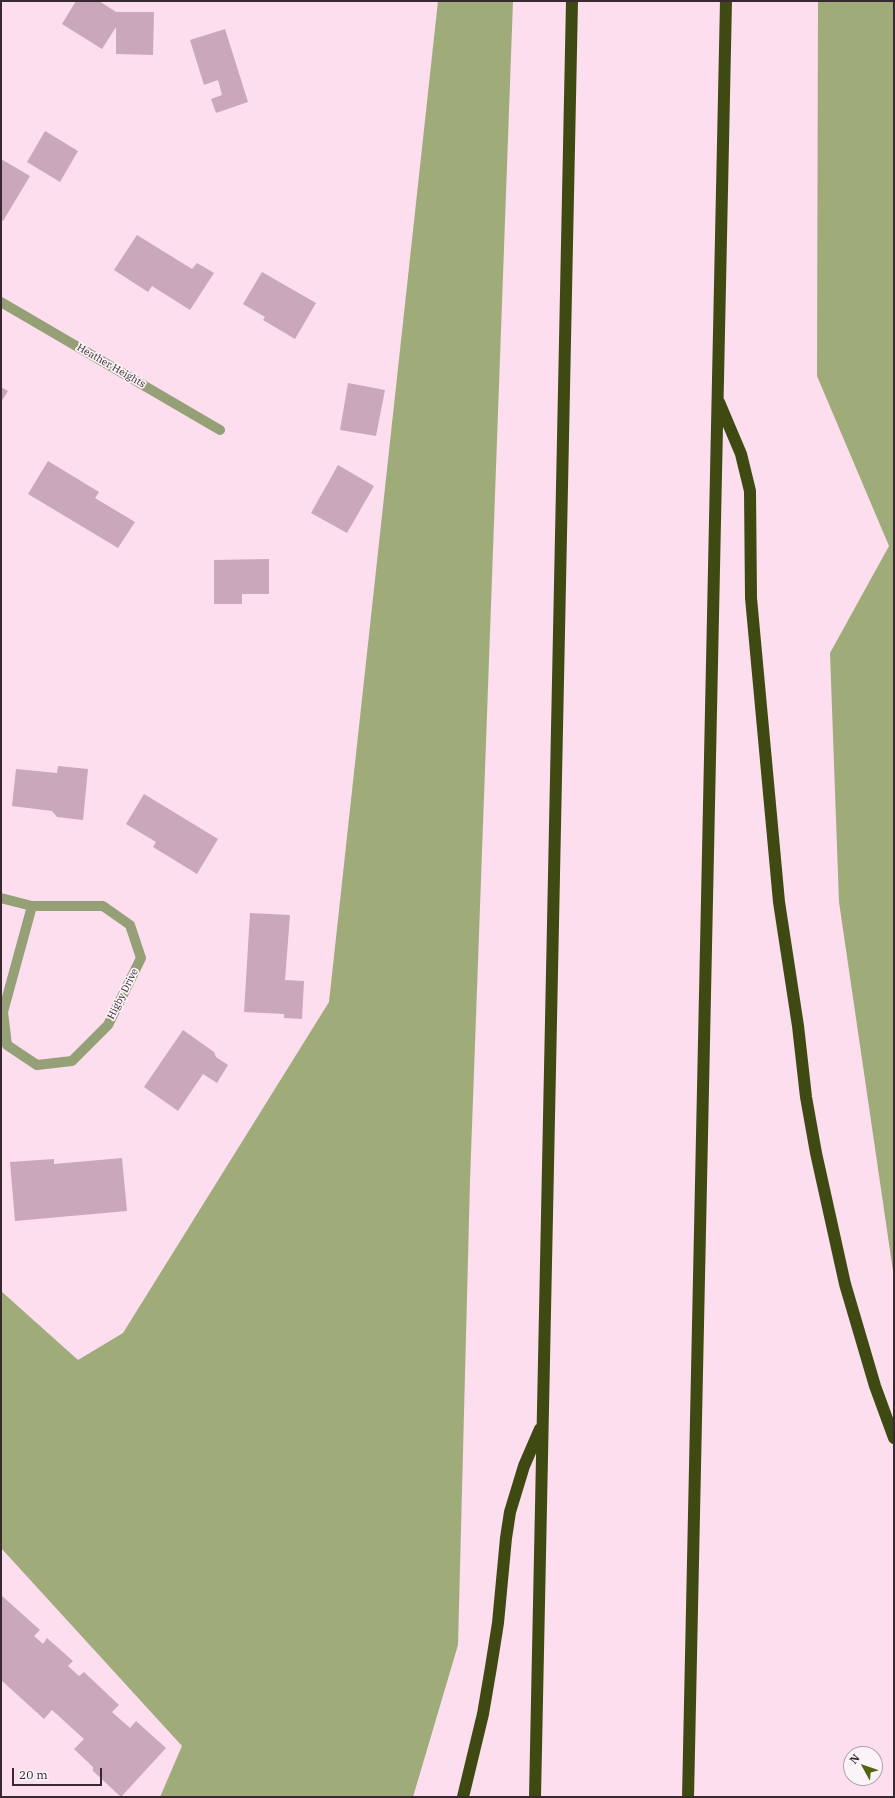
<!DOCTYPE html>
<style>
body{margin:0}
#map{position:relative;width:895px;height:1798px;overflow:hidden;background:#fcdeee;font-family:"IBM Plex Serif",serif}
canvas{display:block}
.frame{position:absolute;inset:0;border:2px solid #382931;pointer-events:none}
.north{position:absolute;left:843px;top:1746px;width:40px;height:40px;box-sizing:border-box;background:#faf3f7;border:1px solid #aca2a8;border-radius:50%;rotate:310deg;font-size:11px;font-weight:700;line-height:16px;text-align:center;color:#382931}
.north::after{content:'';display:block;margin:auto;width:14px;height:18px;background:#53640b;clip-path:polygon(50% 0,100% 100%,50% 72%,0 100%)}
.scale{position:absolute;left:12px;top:1768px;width:90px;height:18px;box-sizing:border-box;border:2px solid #382931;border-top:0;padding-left:5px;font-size:12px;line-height:14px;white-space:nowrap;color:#382931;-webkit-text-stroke:3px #faf3f7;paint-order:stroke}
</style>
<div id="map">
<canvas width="895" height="1798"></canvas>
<div class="frame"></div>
<div class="north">N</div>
<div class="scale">20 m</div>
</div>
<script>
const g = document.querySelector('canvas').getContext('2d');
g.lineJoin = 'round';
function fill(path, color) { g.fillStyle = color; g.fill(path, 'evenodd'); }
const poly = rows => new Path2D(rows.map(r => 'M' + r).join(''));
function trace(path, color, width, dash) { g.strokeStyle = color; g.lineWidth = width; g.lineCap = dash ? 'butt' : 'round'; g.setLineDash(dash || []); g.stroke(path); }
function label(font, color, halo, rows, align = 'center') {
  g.font = font + ' "IBM Plex Serif",serif'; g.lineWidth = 3.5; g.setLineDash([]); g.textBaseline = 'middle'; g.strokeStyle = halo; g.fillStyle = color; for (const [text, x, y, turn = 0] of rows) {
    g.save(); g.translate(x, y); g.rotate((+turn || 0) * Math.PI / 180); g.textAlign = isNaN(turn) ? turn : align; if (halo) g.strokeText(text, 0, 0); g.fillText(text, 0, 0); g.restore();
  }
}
fill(poly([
 [438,1,513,1,470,1181,458,1645,413,1797,160,1797,182,1746,1,1548,1,1291,78,1360,123,1333,329,1002],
 [818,1,894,1,894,1278,839,902,830,653,889,546,817,376]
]), '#9fac7a');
fill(poly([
 [76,1,99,1,116,12,154,12,153,55,116,54,116,27,102,49,62,24],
 [225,29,248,102,216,113,211,99,222,95,218,80,204,85,190,40],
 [45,131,78,151,60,182,27,162],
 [1,159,30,176,3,221,1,219],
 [137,235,192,269,197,263,214,273,190,310,152,286,148,292,114,270],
 [262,272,316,303,295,339,263,320,265,317,243,304],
 [348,383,385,390,376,436,340,430],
 [1,387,8,391,1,402],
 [48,461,99,492,95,498,135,522,118,548,28,494],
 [338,465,374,486,347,533,311,513],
 [269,559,269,594,242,594,242,604,214,604,214,560],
 [58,766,88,769,83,820,57,817,52,811,12,806,16,769,57,773],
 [144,794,218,839,197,874,153,847,156,842,126,824],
 [250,913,290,915,285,980,304,981,302,1019,284,1018,284,1014,244,1012],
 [183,1030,214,1052,216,1057,228,1065,217,1083,203,1074,178,1111,144,1087],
 [122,1158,127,1211,15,1221,10,1162,54,1159,54,1164],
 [1,1595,40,1630,34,1636,43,1644,47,1638,73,1661,68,1666,79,1676,84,1672,119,1705,112,1712,130,1728,136,1721,166,1748,121,1797,93,1771,93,1767,74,1749,84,1739,52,1710,44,1719,1,1680]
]), '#caa7ba');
trace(poly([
 [1,302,220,430],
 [1,898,32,906,103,906,130,925,141,958,108,1025,72,1061,37,1065,7,1045,3,1012,32,906]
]), '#95a077', 10);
trace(poly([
 [719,402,741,454,750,491,751,598,779,902,798,1026,806,1097,816,1153,845,1284,875,1386,894,1438],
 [463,1797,483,1714,491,1667,498,1623,506,1538,510,1512,524,1466,540,1429],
 [535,1797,572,1],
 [688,1797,726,1]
]), '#3f4a13', 12);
label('10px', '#382931', '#faf3f7', [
 ["Heather Heights",111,366,30],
 ["Higby Drive",123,994,-63]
]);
</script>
